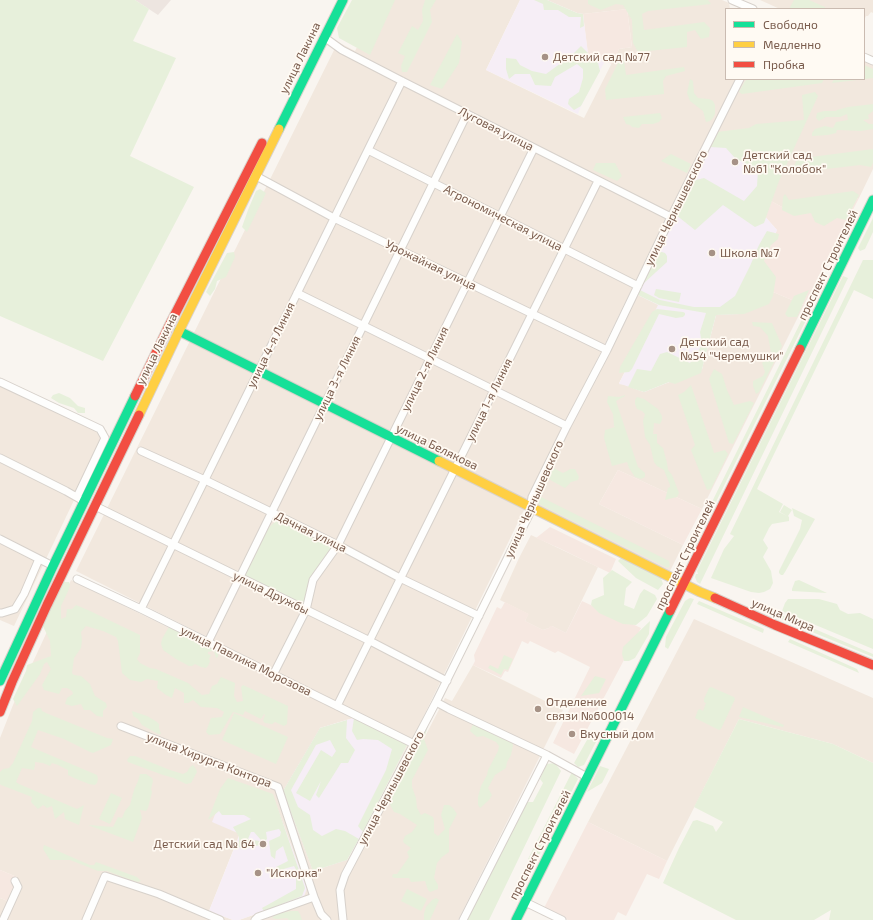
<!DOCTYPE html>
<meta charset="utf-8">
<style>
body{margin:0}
#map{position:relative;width:873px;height:920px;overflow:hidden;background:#f9f5f0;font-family:"Exo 2",sans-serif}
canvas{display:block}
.legend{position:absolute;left:725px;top:8px;width:140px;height:72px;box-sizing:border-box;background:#fffaf3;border:1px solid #cabbb1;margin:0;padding:5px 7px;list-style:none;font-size:12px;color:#7a5c4d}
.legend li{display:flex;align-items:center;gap:8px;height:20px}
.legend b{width:20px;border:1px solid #cabbb1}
</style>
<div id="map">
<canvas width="873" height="920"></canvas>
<ul class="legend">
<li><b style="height:5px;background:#16e098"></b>Свободно</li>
<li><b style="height:5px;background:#ffcf43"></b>Медленно</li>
<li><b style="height:5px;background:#f24e42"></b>Пробка</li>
</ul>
</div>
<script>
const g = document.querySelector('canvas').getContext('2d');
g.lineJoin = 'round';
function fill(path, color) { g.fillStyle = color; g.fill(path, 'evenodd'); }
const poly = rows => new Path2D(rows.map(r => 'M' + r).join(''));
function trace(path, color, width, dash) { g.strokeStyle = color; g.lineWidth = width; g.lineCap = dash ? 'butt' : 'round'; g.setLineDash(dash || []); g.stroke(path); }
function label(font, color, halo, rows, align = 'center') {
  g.font = font + ' "Exo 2",sans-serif'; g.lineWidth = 3.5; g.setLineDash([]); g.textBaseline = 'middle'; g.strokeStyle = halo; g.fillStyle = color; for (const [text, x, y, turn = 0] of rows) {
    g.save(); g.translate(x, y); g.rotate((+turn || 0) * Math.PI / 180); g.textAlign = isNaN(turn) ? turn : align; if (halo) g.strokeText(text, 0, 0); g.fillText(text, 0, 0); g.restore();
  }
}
fill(poly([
 [382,0,520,0,486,70,584,118,619,49,632,47,627,9,583,14,577,13,547,0,722,0,729,3,730,9,726,9,726,79,736,79,670,210,412,740,76,571,338,42,355,51],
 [760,0,873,0,873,13,871,12,868,16,866,16,864,20,864,9,780,9],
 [864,58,873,62,873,169,859,198,784,208,767,199,717,132,744,79,864,79],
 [754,284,804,305,702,509,618,470,599,504,683,545,669,573,533,506,533,497,638,295,659,305,619,383,644,392,702,369,716,315],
 [0,384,107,431,14,626,0,620],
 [531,535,598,567,566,633,552,626,549,628,543,630,525,621,528,614,500,600,519,558],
 [71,580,354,718,346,720,320,728,347,860,361,836,407,745,418,750,445,698,452,701,473,665,563,710,458,920,239,920,304,897,240,833,209,911,233,920,0,920,0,898,8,901,17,877,0,870,0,738,13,705],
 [694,619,873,698,873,763,833,744,739,719,667,861,588,822]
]), '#f2e8de');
fill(poly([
 [627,9,632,47,619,49,612,64,588,54,583,14],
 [859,198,804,305,754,284,777,230,761,212,767,199,784,208],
 [618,470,702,509,683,545,599,504],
 [550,527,616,559,610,573,559,548,536,538],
 [582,601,641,628,574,754,553,743,590,667,558,651,555,653,530,641,528,644,522,641,508,672,505,671,501,678,473,665,475,661,474,655,497,607,501,609,505,602,529,614,525,621,543,630,549,628,550,626,552,626,566,633],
 [588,822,667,861,659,879,647,874,626,916,618,912,614,920,568,920,544,908],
 [0,870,17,877,8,901,0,898]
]), '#f6e8e1');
fill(poly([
 [135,0,171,0,158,15]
]), '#ede5e0');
fill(poly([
 [520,0,547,0,577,13,583,14,588,54,605,61,581,106,578,114,486,70],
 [717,132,777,176,761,212,777,230,740,314,716,315,702,369,644,392,624,385,619,384,658,305,638,295,692,181],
 [354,718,407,745,361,836,347,860,313,871,283,791,320,728,347,720],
 [229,780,273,796,307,888,304,897,239,920,233,920,209,911,240,834,212,822]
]), '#f6eef6');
fill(poly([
 [0,0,135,0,149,9,133,41,176,58,130,156,194,187,103,361,0,316],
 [352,0,395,0,370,55,339,38,337,28],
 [425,0,436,0,430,10,432,22,407,72,402,72,401,66,405,56,398,53,412,26,418,30,423,21,422,10],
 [534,0,547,0,577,13,583,14,584,26,580,28,581,17,569,17,558,10,544,10,543,4],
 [588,0,708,0,711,4,648,11,642,14,644,30,704,22,710,28,709,37,701,39,695,30,687,32,687,47,638,52,633,43,632,20,623,5,616,4,601,10,588,4],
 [794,0,809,0,825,7,825,9,789,9],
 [457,34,462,42,459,63,442,89,430,85],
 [581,46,598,63,600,71,581,106,574,110,568,104,569,99,579,92,583,78,583,69,577,64,555,77,551,86,535,85,530,74,515,74,509,79,506,69,506,58,516,59,520,65,532,71,546,74,572,55],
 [620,59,624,61,626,75,684,67,685,71,666,76,663,81,664,94,606,100,605,89],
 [864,65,873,69,873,78,832,83,834,79,864,79],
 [690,79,693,81,694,93,698,98,709,99,713,101,715,105,715,114,713,118,710,121,706,122,703,111,690,101,687,93],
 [748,79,824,79,822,83,742,94,739,92,745,81],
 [815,92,818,96,779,181,764,223,755,227,723,205,695,230,676,215,692,181,704,178,744,201,757,186,758,170,735,158,726,148,710,147,717,132,749,128,756,124,804,120,802,95],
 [873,104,873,111,868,115,869,119,863,120,869,124,873,124,873,129,861,131,839,130,837,130,836,133,828,135,812,136,812,133,815,129,825,126,833,128,836,122,848,120,847,114,840,117,826,117,819,121,816,118,817,113,824,111,836,111,837,110,848,107],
 [660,113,662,118,659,122,653,124,642,124,639,128,632,127,630,125,626,124,623,117],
 [873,149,873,163,871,167,860,165,818,170,818,172,802,175,801,172,797,173,792,170,801,151,808,153,811,157],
 [671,154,691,164,687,173,661,161],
 [596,163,615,163,622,176,617,181,593,170],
 [260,189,266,193,247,232,242,227,248,210,256,191],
 [853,191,859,195,846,220,837,218,824,226,815,222,811,213,794,216,782,210,783,197,785,194,789,200],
 [873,218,873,232,865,249,860,251,858,248],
 [767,231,779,234,778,239,771,245,764,261,776,277,773,296,769,304,744,314,716,315,701,373,675,384,669,382,644,392,628,387,637,369,651,371,660,354,667,352,690,363,702,345,700,332,706,313,659,305,638,295,640,290,660,300,694,307,720,307,735,296,750,266,759,245],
 [234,252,235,257,226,277,217,281,215,289,210,296,206,292,227,253],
 [658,252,662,252,665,253,667,256,667,262,644,283,641,283],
 [863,260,873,260,873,299,854,290,757,489,783,504,779,512,787,516,780,512,784,505,792,510,788,516,789,517,789,521,772,524,769,528,763,540,768,548,763,557,771,571,773,583,770,589,764,592,759,593,751,592,711,578,724,549,734,536,730,534],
 [843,276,848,278,700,584,697,582,695,577,696,574,698,574,697,571],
 [656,289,681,293,679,302,659,298,654,295],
 [809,290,797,317,788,317,785,314,794,296],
 [811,301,813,306,710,514,707,512],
 [657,309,683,312,685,313,685,315,683,317,676,318,659,314,632,369,629,372,619,373,620,367,652,312],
 [752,322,772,323,782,346,759,392,756,394,753,386,753,381,763,376,765,372,762,363,771,353,768,336,760,327,753,326],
 [714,369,722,374,727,390,734,405,750,401,754,403,733,444,729,443,709,379],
 [691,385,714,453,725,450,728,454,711,489,707,490,691,450,695,445,678,395,684,392],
 [59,393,70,398,78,406,85,408,85,413,78,413,74,408,59,403,51,398,53,395],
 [625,395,625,396,616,401,638,467,645,473,645,477,641,479,635,477,629,468,627,462,612,466,604,438,605,430,615,427,614,426,613,414,607,402,608,396,619,397],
 [637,397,644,399,658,409,662,416,662,420,660,424,654,423,653,434,657,434,657,443,663,448,667,463,668,470,672,475,679,493,677,497,665,500,668,488,670,487,670,485,664,470,657,466,654,462,650,445,645,437,643,421,645,414,642,411,637,409,635,404,635,400],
 [551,468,554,468,559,471,563,473,567,471,570,469,575,469,579,477,578,480,571,482,565,488,552,481,547,477,547,473],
 [535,497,541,497,669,561,670,566,668,568,535,502],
 [792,508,815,519,785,572,783,575,781,575,779,573,779,571,800,529,802,520,794,516],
 [277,520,332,548,313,576,305,608,247,579,245,575,266,530],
 [622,557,660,575,663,584,658,590,636,578,618,561],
 [612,570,632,582,626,588,624,605,634,609,640,594,644,589,655,595,657,599,647,616,636,625,623,624,599,613,591,605,592,600,604,595,603,578],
 [799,580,827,593,792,591,792,589,795,581],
 [64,582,69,582,70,585,69,589,61,606,61,619,66,617,67,609,72,609,76,605,90,611,140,635,140,653,137,659,140,663,150,668,156,669,188,683,202,695,209,694,212,686,217,684,221,677,235,683,234,696,237,702,243,701,241,687,243,685,288,706,287,724,284,726,275,722,272,724,265,723,263,721,265,715,264,714,261,719,245,711,243,715,233,712,220,734,209,735,206,732,211,718,222,717,224,712,217,708,201,707,193,700,188,703,184,703,184,693,175,688,172,698,166,695,157,688,158,681,147,679,141,682,130,680,122,673,118,641,116,637,103,631,86,626,81,632,82,640,81,648,74,658,72,673,74,675,81,676,90,684,95,696,106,703,107,707,103,711,103,717,97,716,90,710,84,710,81,704,72,706,65,704,67,698,73,694,72,691,67,688,62,688,59,694,44,690,42,685,51,669,47,662,44,664,40,674,17,706,13,699,26,671,27,665,51,656,50,641,42,624],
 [690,598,694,599,668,649,665,647,666,637,685,601,688,599],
 [788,599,819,599,837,604,840,610,848,614,860,613,873,619,873,649,782,611,785,603],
 [699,601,764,629,763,633,697,604],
 [782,615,873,654,873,657,783,620,780,616],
 [650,621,649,634,635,658,629,661,624,661,622,654,623,647],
 [170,625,219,650,218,657,216,658,214,651,212,651,208,652,208,654,211,655,209,659,210,661,208,666,206,668,201,667,195,664,192,666,189,666,176,659,163,650,161,644,162,639],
 [790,639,857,669,859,673,788,642],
 [504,655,513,659,508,670,504,669,501,675,488,668,490,665,498,669],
 [595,676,606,679,599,693,581,696],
 [711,687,734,697,735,699,721,729,719,730,695,718,698,710,700,709,703,711,706,703,704,702,704,699,709,688],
 [743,707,784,725,783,727,739,717],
 [38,708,41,708,42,711,46,713,107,738,113,739,111,745,93,753,90,752,64,739,38,730,31,747,97,775,98,779,97,783,95,785,89,784,74,778,68,775,68,770,58,765,52,763,50,766,43,763,35,762,35,765,34,770,22,768,16,782,19,784,77,809,84,805,79,825,65,819,64,812,55,819,52,806,47,808,43,805,38,809,31,802,32,797,1,785,0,784,0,772,3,769,9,768,13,763,32,721,33,712],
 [132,711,147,716,157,722,159,724,159,728,161,734,158,734,142,725,138,719,133,716],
 [234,713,288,737,276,764,222,740],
 [431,716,424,739,428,750,412,780,412,787,416,798,417,808,421,815,425,813,433,817,434,821,434,833,438,836,445,829,441,815,444,805,449,805,453,808,457,814,449,829,449,852,442,857,437,863,434,878,438,885,438,889,430,892,428,890,425,881,411,882,409,878,395,878,392,877,393,874,397,874,409,857,407,852,411,848,404,843,403,841,405,836,412,832,417,825,400,814,394,812,387,799],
 [354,718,407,745,363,832,358,826,386,770,392,749,378,740,363,739,357,740,352,731],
 [739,719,833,744,873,763,873,920,829,920,831,910,814,920,736,920,663,883,679,848,693,821,697,820,713,826,716,832,723,822,694,807],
 [347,720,346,738,355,750,348,763,341,763,319,798,316,795,321,781,310,801,296,793,321,750,332,757,336,751,330,740,316,745,291,790,298,807,310,815,313,830,322,836,336,829,345,831,359,839,347,860,313,871,283,791,320,728],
 [474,722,512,742,513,745,511,755,507,762,506,768,495,775,488,788,492,795,489,800,480,808,478,805,478,797,481,786,487,775,488,770,498,751,499,746,496,742,483,736,477,737,470,731],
 [593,738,597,740,584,765,578,767,574,763,587,740],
 [130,756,135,756,170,770,183,774,187,772,190,767,193,765,196,769,197,772,191,783,186,784,174,778,163,775,128,762,127,760],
 [555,763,561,771,489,920,467,920,527,802,533,802,543,783,540,779,546,764],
 [600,766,609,769,602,783,587,792],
 [572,772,578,779,536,861,530,862,528,859],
 [140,774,146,774,152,778,153,781,151,789,152,792,148,808,146,811,140,810,142,818,133,842,88,825,113,827,118,817,122,818,125,811,130,805,134,790,138,781],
 [228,778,273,794,305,888,302,896,264,911,262,908,296,889,296,878,299,875,294,866,277,871,276,867,288,861,283,846,276,851,275,859,271,856,269,841,280,836,281,832,279,829,266,832,267,839,265,841,261,840,254,832,251,832,248,839,259,841,260,845,242,849,239,847,239,837,233,827,251,819,244,815,222,815,219,811,208,820,220,789],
 [111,793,122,798,110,824,99,819],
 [44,845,90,865,94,865,96,862,137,877,141,881,138,882,134,881,107,871,98,871,70,860,50,860,43,849],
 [528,866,532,867,531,874,516,901,511,900],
 [407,889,427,899,421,911,401,901],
 [436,898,439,900,430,920,424,920,424,914,426,907,432,900],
 [291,911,298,911,300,914,302,920,289,920,287,918,277,919,272,918,276,914]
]), '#e7f0db');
const street = poly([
 [732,0,753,9],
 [324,37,342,50,402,81,671,217],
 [864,57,873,61],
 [368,150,638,286],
 [256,176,334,218,607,350],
 [297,293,567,426],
 [0,382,100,429,105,438,77,497],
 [141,451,205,480,271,512,338,545,400,578,479,616],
 [0,458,66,491,80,499],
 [95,506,370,641,447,681],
 [0,539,53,566],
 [77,579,141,609,414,744],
 [141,609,402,81],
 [0,613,2,613,15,609,24,594,39,559],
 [208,642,467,114],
 [273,675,306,610,313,580,338,545,534,148],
 [436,702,449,709,547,755,587,777],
 [337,706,598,181],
 [121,726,278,787,314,897,321,914,327,920],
 [525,902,562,920],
 [3,920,18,887,15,881],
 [86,920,105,876,159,894,220,920],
 [255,920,258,917,314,897],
 [343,920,340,890,345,875,436,702,508,557,529,515,532,497,567,426,607,350,671,217,740,79],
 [463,920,547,755]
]);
const fast = poly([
 [279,129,343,0],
 [179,331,439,461],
 [800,349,873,200],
 [0,681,53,566,135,396],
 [516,920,670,611]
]);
const slow = poly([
 [139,415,179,331,279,129],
 [439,461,700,592,715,598]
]);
const jam = poly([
 [135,396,169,326,262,143],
 [715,598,775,625,873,665],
 [670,611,800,349],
 [0,712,12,682,47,605,139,415]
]);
trace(street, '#d7d1cb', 9);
trace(fast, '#d9d2cb', 11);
trace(slow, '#d9d2cb', 11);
trace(jam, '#d9d2cb', 11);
trace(street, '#fefefd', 7);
trace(fast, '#16e098', 9);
trace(slow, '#ffcf43', 9);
trace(jam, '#f24e42', 9);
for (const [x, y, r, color] of [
 [545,57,4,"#a69286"],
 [735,162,4,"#a69286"],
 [712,253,4,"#a69286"],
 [672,349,4,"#a69286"],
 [538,709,4,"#a69286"],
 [572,734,4,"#a69286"],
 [263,844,4,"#a69286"],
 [258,873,4,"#a69286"]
]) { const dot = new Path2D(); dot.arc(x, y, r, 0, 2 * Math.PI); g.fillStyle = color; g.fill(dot); trace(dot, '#fffaf3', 1.5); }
label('12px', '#7a5c4d', '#fffaf3', [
 ["Детский сад №77",553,57],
 ["Детский сад",743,155],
 ["№61 \"Колобок\"",743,169],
 ["Школа №7",720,253],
 ["Детский сад",680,342],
 ["№54 \"Черемушки\"",680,356],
 ["Отделение",546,702],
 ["связи №600014",546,716],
 ["Вкусный дом",580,734],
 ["Детский сад № 64",255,844,"right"],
 ["\"Искорка\"",266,873]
], 'left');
label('12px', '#7a5c4d', '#fffaf3', [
 ["улица Лакина",300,58,-64],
 ["Луговая улица",496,129,27],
 ["улица Чернышевского",676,208,-64],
 ["Агрономическая улица",503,218,27],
 ["Урожайная улица",431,265,26],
 ["проспект Строителей",828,265,-64],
 ["улица 4-я Линия",271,345,-64],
 ["улица Лакина",157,349,-64],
 ["улица 2-я Линия",425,369,-64],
 ["улица 3-я Линия",337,378,-64],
 ["улица 1-я Линия",489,400,-64],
 ["улица Белякова",437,447,26],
 ["улица Чернышевского",534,499,-66],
 ["Дачная улица",311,532,26],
 ["проспект Строителей",685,555,-64],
 ["улица Дружбы",271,593,26],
 ["улица Мира",783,615,23],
 ["улица Павлика Морозова",246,661,26],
 ["улица Хирурга Контора",209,760,21],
 ["улица Чернышевского",391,788,-62],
 ["проспект Строителей",540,845,-63]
]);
</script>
